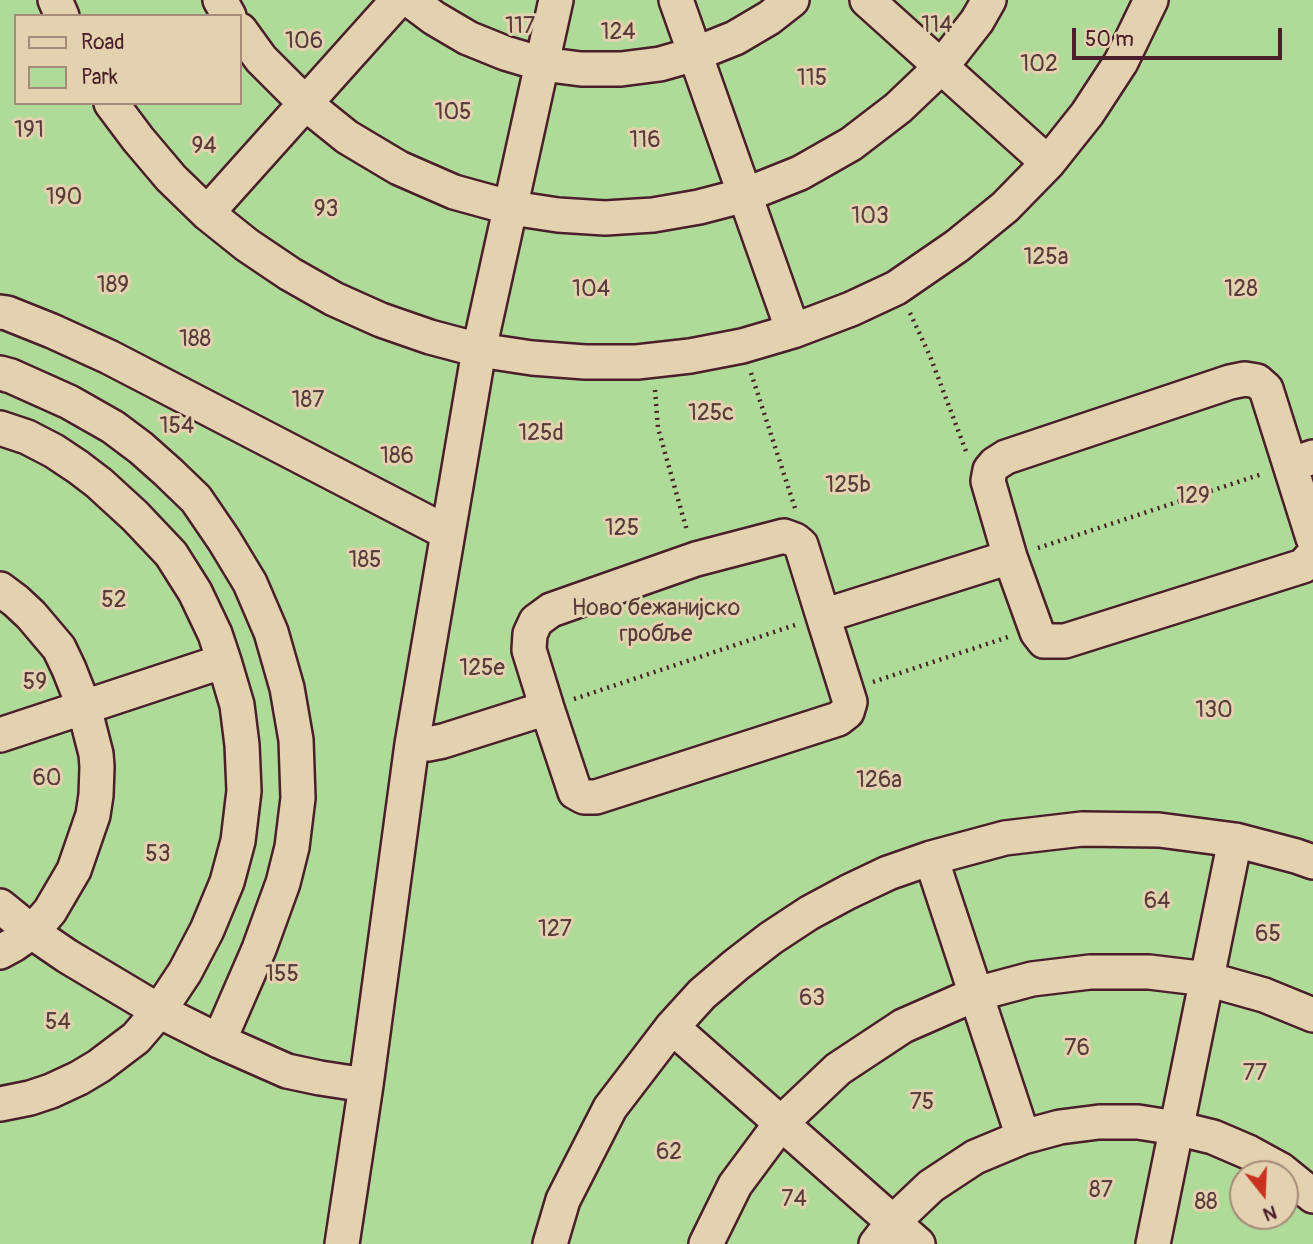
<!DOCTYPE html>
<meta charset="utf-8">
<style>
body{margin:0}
#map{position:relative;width:1313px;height:1244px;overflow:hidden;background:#e3d1af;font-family:Pangolin,sans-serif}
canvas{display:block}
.legend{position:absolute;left:14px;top:14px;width:228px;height:91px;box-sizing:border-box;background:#e3d1af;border:2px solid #a68a7a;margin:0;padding:9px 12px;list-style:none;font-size:21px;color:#4a1f2b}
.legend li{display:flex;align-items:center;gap:14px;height:35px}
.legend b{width:35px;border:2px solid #a68a7a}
.north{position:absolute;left:1229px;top:1160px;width:70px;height:70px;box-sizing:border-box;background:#e3d1af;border:2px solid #a68a7a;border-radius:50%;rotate:162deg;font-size:19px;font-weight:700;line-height:28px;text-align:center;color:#4a1f2b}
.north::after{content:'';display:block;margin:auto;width:24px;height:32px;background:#c8321e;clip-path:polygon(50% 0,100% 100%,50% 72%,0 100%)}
.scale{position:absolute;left:1072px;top:28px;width:210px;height:32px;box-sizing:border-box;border:4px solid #4a1f2b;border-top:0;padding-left:9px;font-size:21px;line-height:24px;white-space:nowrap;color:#4a1f2b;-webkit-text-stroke:5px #e3d1af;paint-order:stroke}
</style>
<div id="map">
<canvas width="1313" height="1244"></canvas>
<ul class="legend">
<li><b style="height:9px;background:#e3d1af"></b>Road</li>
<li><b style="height:19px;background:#afdb98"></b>Park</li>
</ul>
<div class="north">N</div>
<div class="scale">50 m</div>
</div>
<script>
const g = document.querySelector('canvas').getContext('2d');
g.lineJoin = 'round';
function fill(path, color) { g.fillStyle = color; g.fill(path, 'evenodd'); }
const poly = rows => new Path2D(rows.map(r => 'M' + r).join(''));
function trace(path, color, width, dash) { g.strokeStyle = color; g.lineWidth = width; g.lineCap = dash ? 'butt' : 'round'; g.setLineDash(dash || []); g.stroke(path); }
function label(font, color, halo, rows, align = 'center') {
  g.font = font + ' Pangolin,sans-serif'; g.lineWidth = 6; g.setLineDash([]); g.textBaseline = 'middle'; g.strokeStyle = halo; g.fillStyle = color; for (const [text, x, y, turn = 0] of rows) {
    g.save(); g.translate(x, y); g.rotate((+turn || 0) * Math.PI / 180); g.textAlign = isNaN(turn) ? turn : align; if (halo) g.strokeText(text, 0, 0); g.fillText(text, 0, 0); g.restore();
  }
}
fill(poly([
 [0,0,1313,0,1313,1244,0,1244],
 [16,16,240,16,240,103,16,103],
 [1243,1174,1285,1174,1285,1216,1243,1216]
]), '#afdb98');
const minor = poly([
 [55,0,62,16],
 [220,0,229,16],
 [410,0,434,18,468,38,505,53,542,64,581,69,621,69,660,64,695,54,735,38,769,18,792,0],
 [676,0,793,331],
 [867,0,1048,163],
 [240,30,261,59,306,104,347,137,399,168,454,192,512,208,558,215,605,218,653,215,699,207,745,195,800,173,851,144,898,108,941,67,977,21,989,0],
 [111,103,138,139,171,178,207,213,247,245,290,274,334,299,381,320,430,337,479,350,532,358,585,362,637,362,690,356,742,346,793,331,851,309,896,288,957,246,1005,207,1048,163,1087,114,1121,62,1151,0],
 [207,213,398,0],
 [0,312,7,313,52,331,109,357,448,533],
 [0,373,11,376,69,402,113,427,141,448,168,472,196,499,224,540,250,583,271,632,287,688,296,740,298,798,292,847,283,883,259,949,219,1041],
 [0,428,27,437,54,451,78,467,99,483,135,516,171,554,195,592,215,634,224,661,237,705,242,745,244,791,238,841,227,882,207,930,185,972,159,1011,136,1038,99,1066,79,1078,51,1091,30,1098,0,1104],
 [1313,457,1290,465,1313,538],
 [1010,557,988,481,990,470,995,464,1006,457,1230,382,1245,379,1257,381,1266,389,1290,465],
 [0,589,16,601,31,615,59,648,69,669,84,707,96,754,97,767,96,795,93,815,74,870,50,911,32,932,13,945,0,952],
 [547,708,529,650,530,634,536,621,551,610,696,559,784,536,795,540,801,545,823,616],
 [0,735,224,661],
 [412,744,428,744,443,741,547,708,575,792,584,797,596,797,838,719,847,712,850,702,823,616,1010,557,1037,632,1044,641,1065,641,1303,566,1313,555],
 [931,858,1023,1137],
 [0,906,32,932,67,956,159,1011,219,1041,287,1071,320,1078,366,1085],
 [672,1027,918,1244],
 [342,1244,366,1085,412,744,457,480,479,350,556,0],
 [550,1244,563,1200,610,1108,672,1027,702,994,736,965,771,938,809,913,848,892,888,873,931,858,1005,838,1082,829,1159,830,1235,840,1296,856,1313,862],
 [706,1244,735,1185,781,1123,838,1069,903,1026,976,994,1032,979,1090,972,1149,972,1207,979,1264,995,1313,1015],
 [876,1244,893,1222,931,1186,975,1157,1023,1137,1060,1127,1099,1122,1138,1122,1176,1128,1213,1137,1248,1152,1281,1170,1313,1196],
 [1153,1244,1235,840]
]);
trace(minor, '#4a1f2b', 38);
trace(poly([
 [910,313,930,356,967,454],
 [751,373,795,508],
 [655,390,658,428,687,531],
 [1038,548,1262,474],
 [873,682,1008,637],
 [574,699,795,625]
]), '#4a1f2b', 4.5, [2, 5]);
trace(minor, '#e3d1af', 33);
label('23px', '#593b3b', '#e3d1af', [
 ["114",937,26],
 ["117",520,27],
 ["124",618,33],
 ["106",304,42],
 ["102",1039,65],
 ["115",812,79],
 ["105",453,113],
 ["191",29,131],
 ["116",645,141],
 ["94",204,147],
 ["190",64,198],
 ["93",326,210],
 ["103",870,217],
 ["125a",1046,258],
 ["189",113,286],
 ["104",591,290],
 ["128",1241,290],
 ["188",195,340],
 ["187",308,401],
 ["125c",711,414],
 ["154",177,427],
 ["125d",541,434],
 ["186",397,457],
 ["125b",848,486],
 ["129",1193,497],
 ["125",622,529],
 ["185",365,561],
 ["52",114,601],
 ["Ново бежанијско",656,609],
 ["гробље",656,635],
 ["125e",482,669],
 ["59",35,683],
 ["130",1214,711],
 ["60",47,779],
 ["126a",879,781],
 ["53",158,855],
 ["64",1157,902],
 ["127",555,930],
 ["65",1268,935],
 ["155",282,975],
 ["63",812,999],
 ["54",58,1023],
 ["76",1077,1049],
 ["77",1255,1074],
 ["75",922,1103],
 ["62",669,1153],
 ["87",1101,1191],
 ["74",794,1200],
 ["88",1206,1203]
]);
</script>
